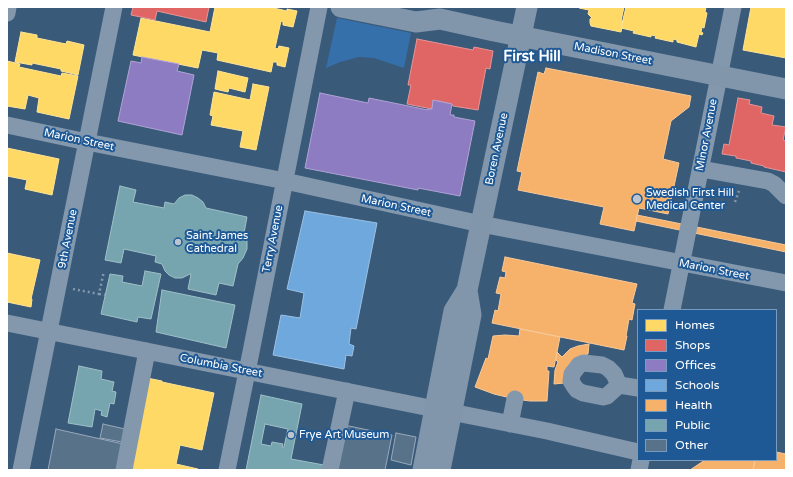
<!DOCTYPE html>
<style>
body{margin:0}
#map{position:relative;width:793px;height:477px;overflow:hidden;background:#3a5a7a;font-family:"Varela Round",sans-serif}
canvas{display:block}
.frame{position:absolute;inset:0;border:8px solid #fff;pointer-events:none}
.legend{position:absolute;left:637px;top:309px;width:140px;height:152px;box-sizing:border-box;background:#1f5995;border:1px solid #799bbf;margin:0;padding:5px 7px;list-style:none;font-size:12px;color:#fff}
.legend li{display:flex;align-items:center;gap:8px;height:20px}
.legend b{width:20px;border:1px solid #799bbf}
</style>
<div id="map">
<canvas width="793" height="477"></canvas>
<div class="frame"></div>
<ul class="legend">
<li><b style="height:11px;background:#ffd966"></b>Homes</li>
<li><b style="height:11px;background:#e06666"></b>Shops</li>
<li><b style="height:11px;background:#8e7cc3"></b>Offices</li>
<li><b style="height:11px;background:#6fa8dc"></b>Schools</li>
<li><b style="height:11px;background:#f6b26b"></b>Health</li>
<li><b style="height:11px;background:#76a5af"></b>Public</li>
<li><b style="height:11px;background:#58728a"></b>Other</li>
</ul>
</div>
<script>
const g = document.querySelector('canvas').getContext('2d');
g.lineJoin = 'round';
function fill(path, color) { g.fillStyle = color; g.fill(path, 'evenodd'); }
const poly = rows => new Path2D(rows.map(r => 'M' + r).join(''));
function trace(path, color, width, dash) { g.strokeStyle = color; g.lineWidth = width; g.lineCap = dash ? 'butt' : 'round'; g.setLineDash(dash || []); g.stroke(path); }
function label(font, color, halo, rows, align = 'center') {
  g.font = font + ' "Varela Round",sans-serif'; g.lineWidth = 4; g.setLineDash([]); g.textBaseline = 'middle'; g.strokeStyle = halo; g.fillStyle = color; for (const [text, x, y, turn = 0] of rows) {
    g.save(); g.translate(x, y); g.rotate((+turn || 0) * Math.PI / 180); g.textAlign = isNaN(turn) ? turn : align; if (halo) g.strokeText(text, 0, 0); g.fillText(text, 0, 0); g.restore();
  }
}
fill(poly([
 [337,18,411,33,404,68,374,58,359,57,340,62,326,68]
]), '#3570aa');
const homes = poly([
 [215,7,269,7,287,11,287,9,297,11,293,27,283,25,283,22,281,21,275,48,278,49,279,46,289,48,285,67,277,65,277,62,273,62,271,72,217,60,218,53,202,50,198,68,133,55,141,18,210,32,215,7],
 [579,7,624,7,621,21,623,21,621,32,591,26,590,23,590,19,592,18,588,14,589,10,579,8,579,7],
 [626,7,706,7,705,12,707,13,704,28,702,27,701,32,703,33,702,35,699,34,696,47,677,42,677,40,673,39,673,42,655,38,656,36,651,35,651,37,633,33,634,31,621,28,626,7],
 [751,7,786,7,786,58,743,50,751,7],
 [21,32,37,35,37,38,66,44,67,41,84,45,78,75,61,71,61,69,32,63,32,65,15,62,21,32],
 [7,61,20,64,19,67,61,76,62,73,78,76,69,119,37,112,39,98,28,95,25,109,7,106,7,61],
 [218,71,248,78,245,92,229,88,228,92,215,89,218,71],
 [253,84,269,87,256,150,240,147,243,131,211,125,213,116,210,115,214,92,250,100,253,84],
 [7,148,59,159,52,195,25,189,27,180,7,176,7,148],
 [7,253,40,260,31,299,32,299,31,307,7,302,7,253],
 [147,378,162,381,162,382,214,393,202,450,180,445,176,464,198,469,198,470,128,470,147,378]
]);
fill(homes, '#ffd966');
trace(homes, '#ffe494', 1);
const shops = poly([
 [133,7,209,7,206,22,157,11,155,20,131,15,133,7],
 [417,39,473,50,474,47,493,51,490,69,486,68,478,110,453,106,452,104,433,100,432,109,407,104,411,85,408,85,417,39],
 [738,98,750,100,749,104,762,107,761,113,774,116,772,125,786,127,783,140,786,141,786,172,764,167,764,166,751,163,751,161,736,158,736,156,722,154,724,144,729,145,738,98]
]);
fill(shops, '#e06666');
trace(shops, '#e99494', 1);
const offices = poly([
 [142,57,179,64,177,71,194,75,182,135,118,121,131,61,141,63,142,57],
 [320,93,368,103,369,98,428,110,428,109,432,109,433,100,452,104,450,115,454,115,454,117,475,121,460,196,418,188,418,190,305,168,320,93]
]);
fill(offices, '#8e7cc3');
trace(offices, '#b0a3d5', 1);
const schools = poly([
 [305,211,377,223,356,329,351,328,349,344,354,346,352,356,346,355,344,369,273,355,281,315,300,318,304,293,287,289,305,211]
]);
fill(schools, '#6fa8dc');
trace(schools, '#9ac2e6', 1);
const health = poly([
 [546,68,691,96,689,107,671,121,663,159,679,163,668,214,639,208,634,231,600,224,604,207,518,190,522,172,517,171,538,72,544,74,546,68],
 [637,215,786,245,786,252,636,221,637,215],
 [505,257,637,284,632,303,635,304,632,320,629,319,626,336,627,336,624,350,492,323,495,310,498,311,501,294,496,293,500,277,505,278,506,272,502,271,505,257],
 [520,329,560,337,554,367,547,366,547,371,549,371,547,401,530,401,515,399,494,394,475,387,486,358,488,359,493,336,505,335,519,336,520,329],
 [589,344,588,354,580,356,574,359,569,364,566,369,564,383,554,384,555,370,558,362,556,360,557,352,562,357,570,349,578,346,589,344],
 [776,452,786,454,786,470,753,470,755,460,776,460,776,452],
 [705,460,755,460,753,470,690,470,705,460]
]);
fill(health, '#f6b26b');
trace(health, '#f9c997', 1);
const public = poly([
 [120,186,136,190,133,202,164,208,165,202,174,204,179,198,185,195,192,195,198,198,203,202,206,208,247,217,244,233,247,240,247,249,243,258,238,264,233,286,219,283,216,295,188,289,191,274,190,274,182,278,175,278,169,275,165,271,162,264,155,262,156,256,124,249,121,263,105,260,120,186],
 [145,271,161,274,151,319,138,317,137,322,101,314,110,274,123,276,122,282,142,286,145,271],
 [162,290,235,305,226,348,156,332,162,290],
 [79,366,102,371,101,379,114,382,112,391,116,392,114,404,110,403,107,417,101,415,102,411,95,409,92,427,68,423,79,366],
 [261,395,302,404,291,459,324,465,323,470,246,470,261,395],
 [265,424,288,429,284,447,282,447,283,444,272,442,271,446,261,444,265,424]
]);
fill(public, '#76a5af');
trace(public, '#9fc0c7', 1);
const building = poly([
 [103,424,125,429,122,442,100,438,103,424],
 [344,425,392,435,385,470,335,470,344,425],
 [56,429,123,444,117,470,48,470,56,429],
 [396,433,416,437,411,465,391,460,396,433]
]);
fill(building, '#58728a');
trace(building, '#98a9ba', 1);
trace(poly([
 [735,202,739,191],
 [73,289,99,294,104,271],
 [99,294,105,295]
]), '#8398ad', 2.5, [2, 3]);
trace(poly([
 [7,13,8,7],
 [7,125,87,142,285,181,481,224,786,283],
 [701,169,768,181,774,184,786,196],
 [672,310,733,7],
 [7,323,435,409],
 [619,385,607,396,603,397,583,393,577,390,574,386,571,381,572,374,579,365,584,363,602,365,608,368,614,374,619,385,638,388],
 [451,412,547,431,638,452],
 [510,424,515,399],
 [21,470,114,7],
 [124,470,147,351],
 [227,470,251,352,319,7],
 [330,470,347,391],
 [639,470,641,460]
]), '#8398ad', 17);
trace(poly([
 [341,7,416,22,440,19,494,31,786,89],
 [423,470,454,311,467,290],
 [440,470,471,315,467,290,527,7]
]), '#8196ab', 21);
for (const [x, y, r, color] of [
 [637,199,5,"#bac5d0"],
 [178,242,4,"#bac5d0"],
 [291,435,4,"#bac5d0"]
]) { const dot = new Path2D(); dot.arc(x, y, r, 0, 2 * Math.PI); g.fillStyle = color; g.fill(dot); trace(dot, '#1f5995', 1.5); }
label('11px', '#fff', '#1f5995', [
 ["Madison Street",613,54,11],
 ["Minor Avenue",707,135,-79],
 ["Marion Street",79,140,12],
 ["Boren Avenue",497,149,-78],
 ["Marion Street",396,206,12],
 ["9th Avenue",68,239,-79],
 ["Terry Avenue",273,239,-79],
 ["Marion Street",714,270,11],
 ["Columbia Street",221,366,11]
]);
label('11px', '#fff', '#1f5995', [
 ["Swedish First Hill",646,193],
 ["Medical Center",646,206],
 ["Saint James",186,236],
 ["Cathedral",186,249],
 ["Frye Art Museum",299,435]
], 'left');
label('bold 15px', '#fff', '#1f5995', [
 ["First Hill",532,57]
]);
</script>
